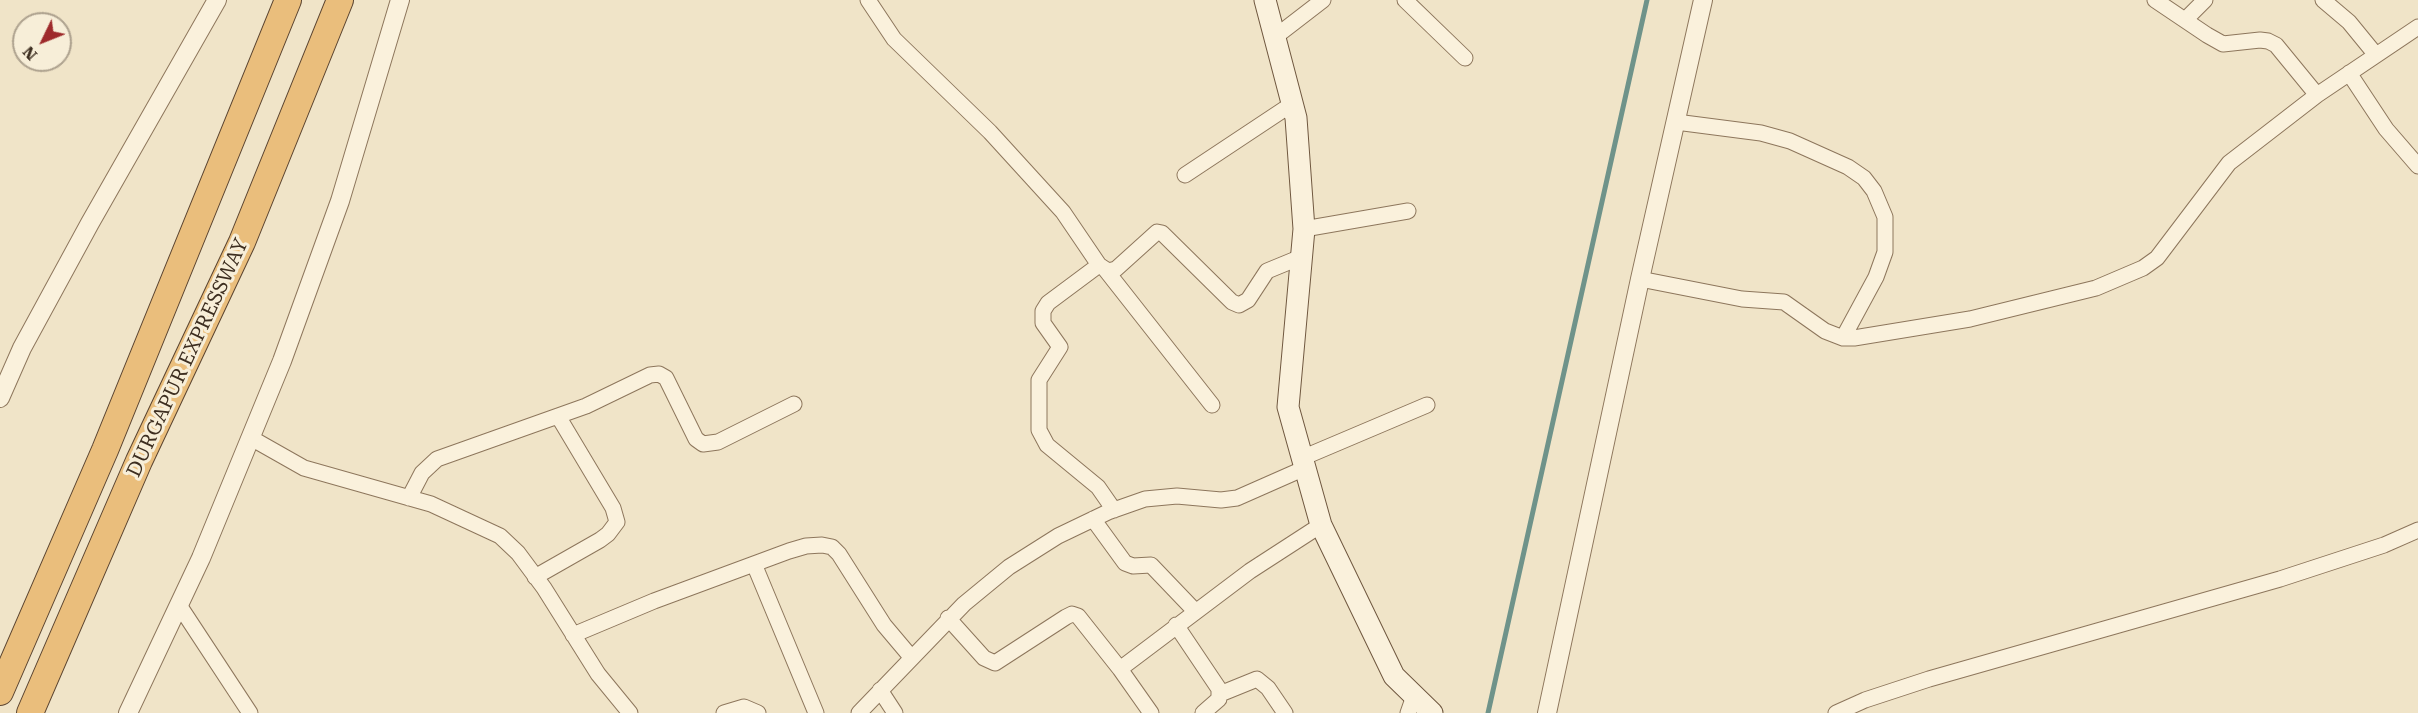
<!DOCTYPE html>
<style>
body{margin:0}
#map{position:relative;width:2418px;height:713px;overflow:hidden;background:#f0e4c8;font-family:"Roboto Serif",serif}
canvas{display:block}
.north{position:absolute;left:12px;top:12px;width:60px;height:60px;box-sizing:border-box;background:#f7eed8;border:2px solid #ada18e;border-radius:50%;rotate:227deg;font-size:16px;font-weight:700;line-height:24px;text-align:center;color:#3d2e20}
.north::after{content:'';display:block;margin:auto;width:21px;height:27px;background:#9e2a2b;clip-path:polygon(50% 0,100% 100%,50% 72%,0 100%)}
</style>
<div id="map">
<canvas width="2418" height="713"></canvas>
<div class="north">N</div>
</div>
<script>
const g = document.querySelector('canvas').getContext('2d');
g.lineJoin = 'round';
const poly = rows => new Path2D(rows.map(r => 'M' + r).join(''));
function trace(path, color, width, dash) { g.strokeStyle = color; g.lineWidth = width; g.lineCap = dash ? 'butt' : 'round'; g.setLineDash(dash || []); g.stroke(path); }
function label(font, color, halo, rows, align = 'center') {
  g.font = font + ' "Roboto Serif",serif'; g.lineWidth = 6; g.setLineDash([]); g.textBaseline = 'middle'; g.strokeStyle = halo; g.fillStyle = color; for (const [text, x, y, turn = 0] of rows) {
    g.save(); g.translate(x, y); g.rotate((+turn || 0) * Math.PI / 180); g.textAlign = isNaN(turn) ? turn : align; if (halo) g.strokeText(text, 0, 0); g.fillText(text, 0, 0); g.restore();
  }
}
trace(poly([
 [1488,713,1647,0]
]), '#6f938a', 5);
const minor = poly([
 [868,0,894,39,990,132,1063,212,1099,265,1105,269,1109,271,1116,269,1157,232,1162,233,1232,302,1239,305,1248,300,1267,271,1301,257],
 [1405,0,1465,58],
 [2155,0,2207,35,2223,44,2260,40,2268,41,2276,45,2317,95],
 [2323,0,2349,22,2376,55],
 [2185,20,2205,0],
 [1275,37,1323,0],
 [2349,73,2386,129,2418,166],
 [1676,122,1761,133,1790,141,1848,167,1864,178,1874,191,1885,217,1885,252,1876,277,1843,338],
 [1185,175,1292,104],
 [1304,229,1408,211],
 [1099,265,1048,303,1043,311,1043,323,1060,347,1039,380,1039,430,1047,445,1098,487,1114,510],
 [1105,269,1212,405],
 [1640,279,1742,299,1784,302,1825,331,1843,338,1854,338,1970,319,2096,288,2143,268,2157,258,2229,163,2317,95,2418,27],
 [251,438,304,468,431,504,500,536,518,553,544,588,598,674,630,713],
 [1302,458,1427,405],
 [409,498,422,473,437,459,586,406,650,375,659,374,666,378,696,439,703,444,718,442,794,404],
 [1093,519,1125,563,1133,566,1151,565,1195,611],
 [754,564,816,713],
 [535,577,600,540,608,534,617,522,613,508,558,416],
 [179,605,250,713],
 [948,618,984,658,995,663,1066,617,1072,614,1078,616,1120,669,1151,713],
 [1176,625,1219,689,1219,699,1203,713],
 [573,635,654,601,789,551,806,546,822,545,832,547,839,554,884,625,911,657],
 [1120,669,1250,571,1321,525],
 [880,690,895,713],
 [1220,694,1257,679,1268,688,1285,713],
 [724,713,744,707,758,713],
 [859,713,964,604,1009,567,1058,536,1108,512,1145,499,1177,496,1221,500,1237,498,1305,468],
 [1408,713,1414,696],
 [1836,713,1865,700,1929,679,2280,579,2384,545,2418,530]
]);
const tertiary = poly([
 [0,398,22,348,90,223,217,0],
 [128,713,201,558,282,361,340,201,400,0],
 [1547,713,1640,279,1703,0]
]);
const secondary = poly([
 [1265,0,1296,118,1304,229,1288,407,1321,525,1394,676,1432,713]
]);
const trunk = poly([
 [0,692,105,450,288,0],
 [30,713,139,461,242,242,340,0]
]);
trace(minor, '#8d765c', 17);
trace(tertiary, '#8d765c', 20);
trace(secondary, '#6f573f', 23);
trace(trunk, '#5b4430', 28);
trace(minor, '#faf1dc', 15);
trace(tertiary, '#faf1dc', 18);
trace(secondary, '#faf1dc', 21);
trace(trunk, '#eabe7c', 26);
label('20px', '#3d2e20', '#f7eed8', [
 ["DURGAPUR EXPRESSWAY",188,358,-65]
]);
</script>
